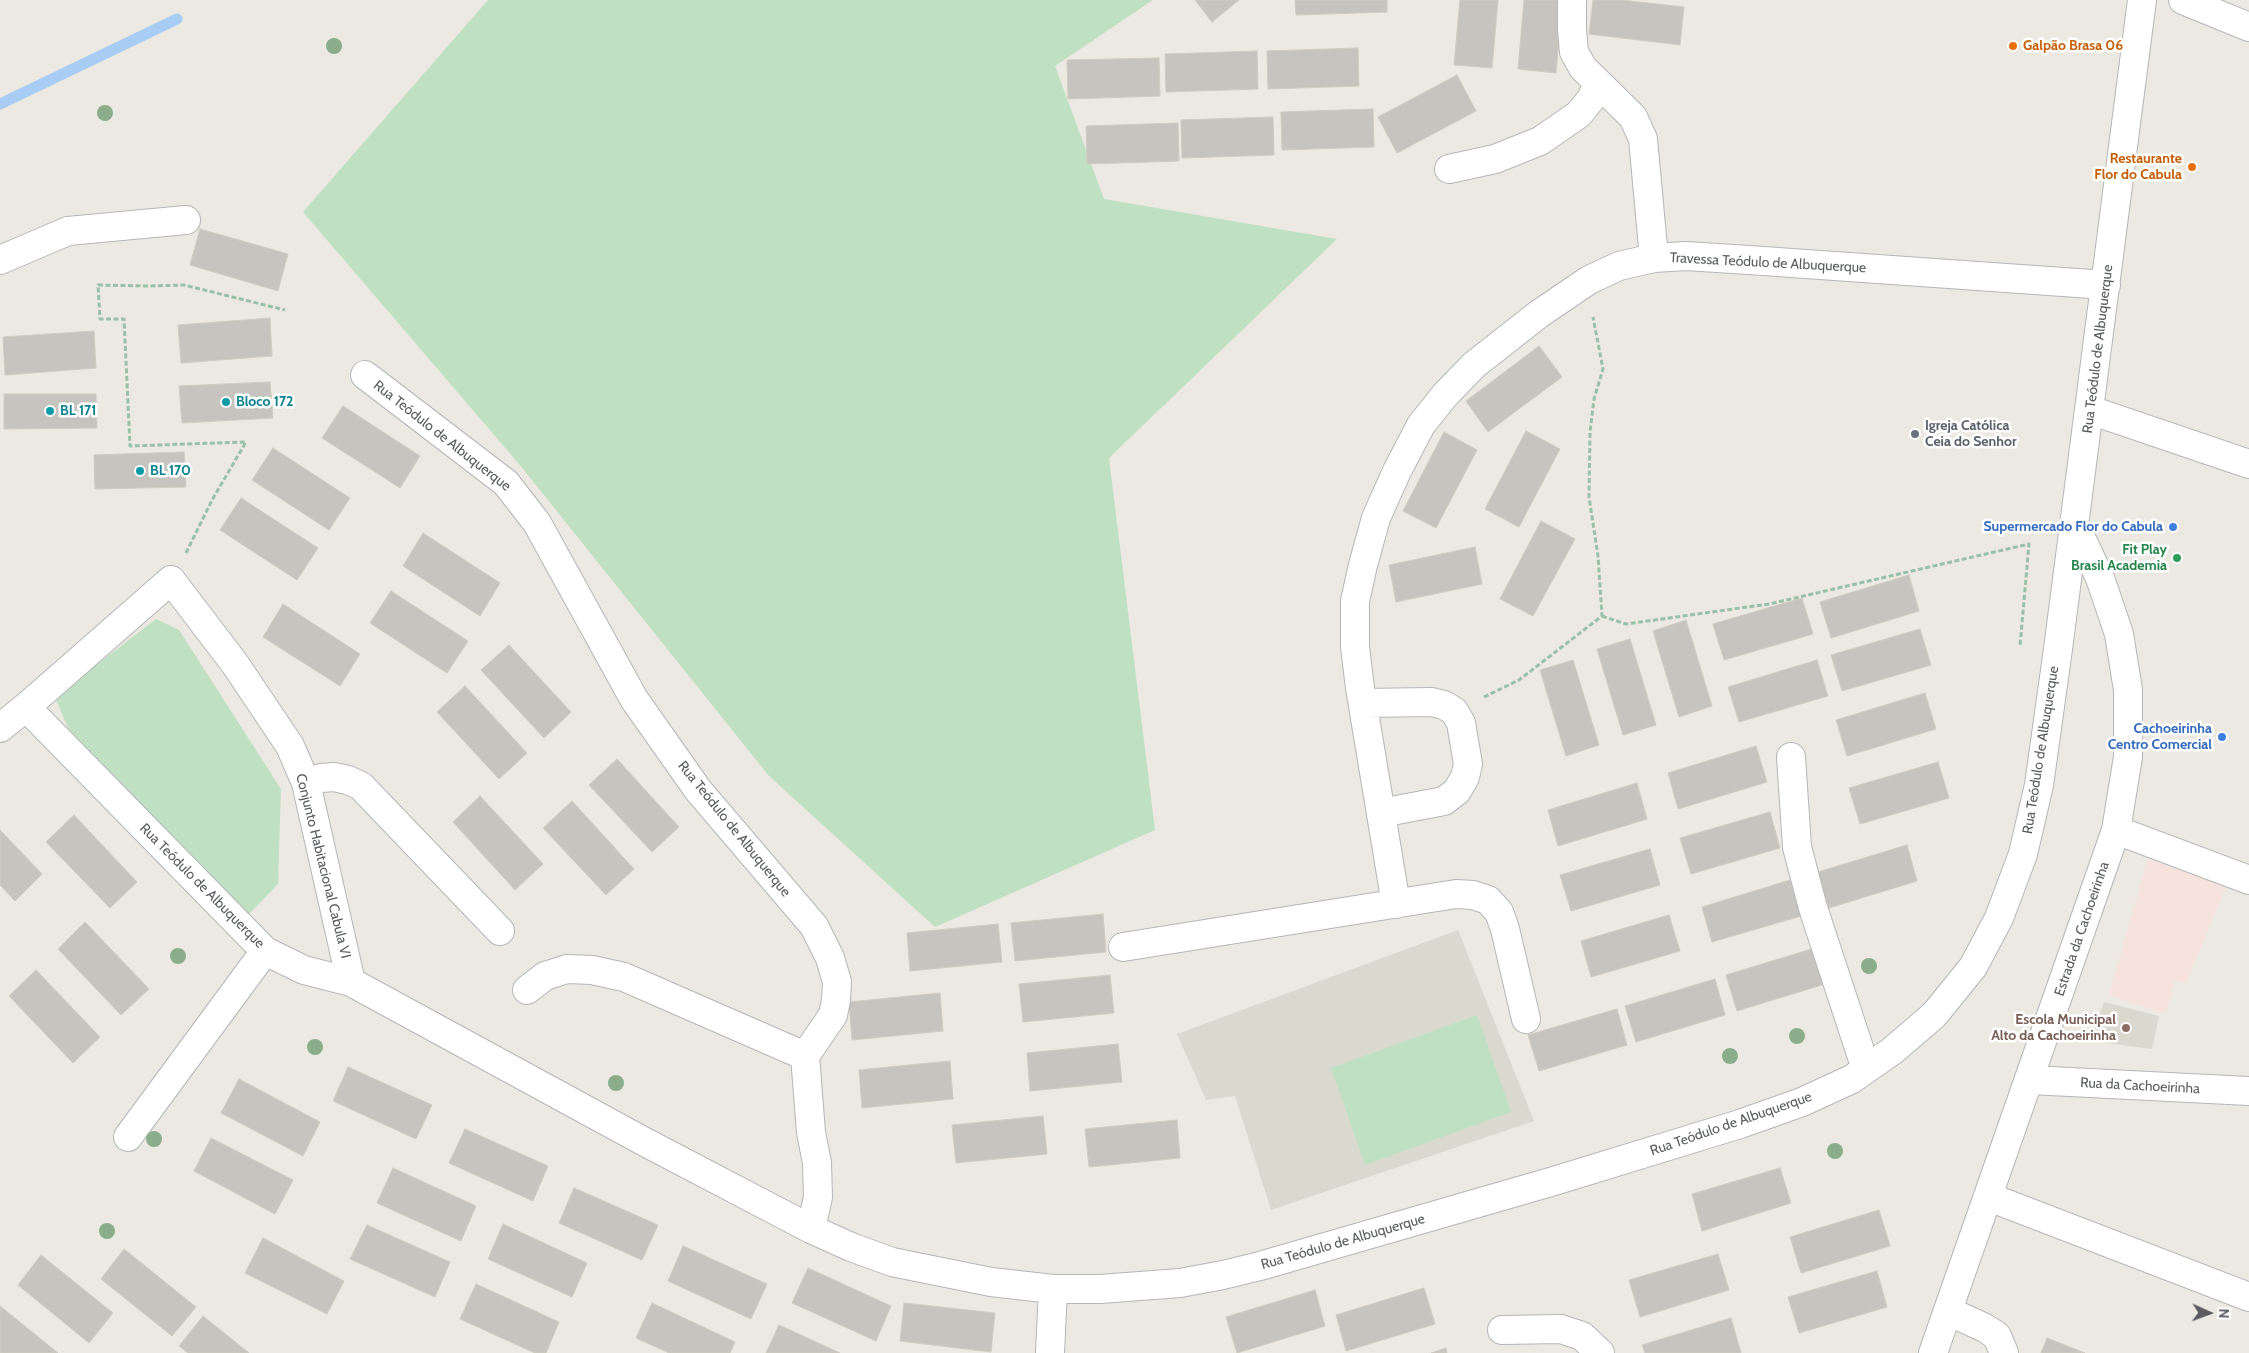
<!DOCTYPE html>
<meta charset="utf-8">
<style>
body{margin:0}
#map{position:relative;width:2249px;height:1353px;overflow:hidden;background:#ebe9e1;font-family:Cabin,sans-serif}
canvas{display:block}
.north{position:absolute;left:2184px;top:1288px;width:50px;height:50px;-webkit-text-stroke:4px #fff;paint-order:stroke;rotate:92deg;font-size:14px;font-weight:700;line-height:20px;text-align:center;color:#5a5c60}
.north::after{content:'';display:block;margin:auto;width:18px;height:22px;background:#5a5c60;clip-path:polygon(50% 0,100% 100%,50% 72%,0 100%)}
</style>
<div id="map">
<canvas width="2249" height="1353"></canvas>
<div class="north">N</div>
</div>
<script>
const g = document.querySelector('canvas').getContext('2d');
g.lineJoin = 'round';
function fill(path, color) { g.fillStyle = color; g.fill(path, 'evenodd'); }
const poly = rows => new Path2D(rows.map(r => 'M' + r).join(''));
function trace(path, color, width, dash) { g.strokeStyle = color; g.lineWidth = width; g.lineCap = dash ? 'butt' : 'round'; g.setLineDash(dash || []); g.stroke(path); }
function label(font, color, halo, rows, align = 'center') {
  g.font = font + ' Cabin,sans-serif'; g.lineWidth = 5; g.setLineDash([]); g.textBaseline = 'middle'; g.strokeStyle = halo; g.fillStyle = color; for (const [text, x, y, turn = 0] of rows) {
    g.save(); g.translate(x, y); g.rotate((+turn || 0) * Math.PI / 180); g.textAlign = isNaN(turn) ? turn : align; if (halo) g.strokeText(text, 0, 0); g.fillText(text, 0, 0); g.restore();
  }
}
fill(poly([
 [1458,930,1534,1121,1271,1210,1235,1096,1206,1100,1177,1034],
 [2104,1002,2159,1016,2152,1049,2090,1041]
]), '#dad9d0');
fill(poly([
 [2149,855,2229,880,2186,983,2174,980,2166,1014,2109,995]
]), '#f7e3de');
fill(poly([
 [488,0,1153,0,1055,66,1104,199,1337,239,1109,458,1155,830,935,927,769,776,519,464,303,212],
 [156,619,179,630,281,789,278,884,247,916,68,728,55,697],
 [1477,1015,1511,1112,1365,1165,1331,1068]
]), '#c0e0c3');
trace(poly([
 [0,104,177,19]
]), '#a8ccf4', 11);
const building = poly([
 [1195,0,1239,0,1212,22,1195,0],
 [1295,0,1387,0,1387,12,1296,15,1295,0],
 [1460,0,1498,0,1492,68,1454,65,1460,0],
 [1524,0,1562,0,1556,73,1518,69,1524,0],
 [1593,0,1621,0,1684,7,1680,45,1589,34,1593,0],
 [1358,48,1359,86,1268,89,1267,51,1358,48],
 [1257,51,1258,89,1166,92,1165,54,1257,51],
 [1159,58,1160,96,1068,99,1067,60,1159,58],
 [1457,75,1476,111,1397,153,1378,117,1457,75],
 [1373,109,1374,147,1282,150,1281,112,1373,109],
 [1273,117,1274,155,1182,158,1181,120,1273,117],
 [1178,123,1179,161,1087,164,1086,126,1178,123],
 [200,229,288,254,278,291,190,265,200,229],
 [270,318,272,356,181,363,178,325,270,318],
 [94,331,96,368,5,375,3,337,94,331],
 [1539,346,1562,377,1488,432,1466,401,1539,346],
 [270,382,273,418,182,423,179,386,270,382],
 [4,394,96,394,97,428,4,429,4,394],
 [343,406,420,456,400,488,322,438,343,406],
 [1526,431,1560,449,1519,527,1485,509,1526,431],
 [1444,432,1477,450,1436,528,1403,511,1444,432],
 [273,448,350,498,329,530,252,480,273,448],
 [184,452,186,487,95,489,94,455,184,452],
 [241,498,318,548,297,580,220,530,241,498],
 [1541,521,1575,539,1533,616,1500,599,1541,521],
 [423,533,500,583,480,616,403,566,423,533],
 [1475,547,1482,584,1396,602,1389,565,1475,547],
 [1909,575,1919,611,1831,638,1820,602,1909,575],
 [391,591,468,641,447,673,370,623,391,591],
 [1802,598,1813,634,1724,660,1713,624,1802,598],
 [283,604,360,654,340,686,263,637,283,604],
 [1686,620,1712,706,1679,717,1653,631,1686,620],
 [1920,629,1931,665,1842,691,1831,655,1920,629],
 [1630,639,1656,725,1623,735,1597,649,1630,639],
 [509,645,571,712,544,738,481,670,509,645],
 [1573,660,1599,745,1566,756,1540,670,1573,660],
 [1817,660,1828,696,1739,722,1728,687,1817,660],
 [465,686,527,753,499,779,437,712,465,686],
 [1925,693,1936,729,1847,756,1836,720,1925,693],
 [1756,746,1767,782,1678,809,1668,773,1756,746],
 [617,759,679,827,652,852,589,785,617,759],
 [1938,762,1949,798,1860,824,1849,788,1938,762],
 [1637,783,1647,819,1558,846,1548,810,1637,783],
 [480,796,543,864,515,890,453,822,480,796],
 [572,801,634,869,606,895,543,828,572,801],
 [1770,812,1780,848,1691,874,1680,838,1770,812],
 [74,815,137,882,110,908,46,842,74,815],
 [0,830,42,874,15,901,0,885,0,830],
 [1907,845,1917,881,1829,908,1818,872,1907,845],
 [1650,849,1660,885,1571,911,1560,875,1650,849],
 [1790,880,1801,916,1712,942,1702,907,1790,880],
 [1103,914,1106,952,1015,961,1011,923,1103,914],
 [1669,915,1680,951,1591,977,1581,941,1669,915],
 [85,922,149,989,121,1015,58,949,85,922],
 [998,924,1002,962,910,971,907,933,998,924],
 [1815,948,1825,984,1737,1011,1726,975,1815,948],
 [36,970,100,1037,73,1063,9,996,36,970],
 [1110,975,1114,1013,1023,1022,1019,984,1110,975],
 [1715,979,1725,1015,1636,1042,1625,1006,1715,979],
 [940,993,943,1031,852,1040,849,1002,940,993],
 [1617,1009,1627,1045,1539,1071,1528,1035,1617,1009],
 [1118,1044,1122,1082,1030,1091,1027,1053,1118,1044],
 [950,1061,953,1099,862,1108,859,1070,950,1061],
 [348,1067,432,1105,416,1139,333,1101,348,1067],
 [239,1079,320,1122,303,1156,221,1113,239,1079],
 [1043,1116,1047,1154,956,1163,952,1125,1043,1116],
 [1177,1120,1180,1158,1089,1167,1085,1129,1177,1120],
 [465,1129,548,1166,533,1201,449,1163,465,1129],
 [211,1138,293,1180,275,1214,194,1171,211,1138],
 [393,1168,476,1206,461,1241,377,1203,393,1168],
 [1780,1168,1791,1203,1702,1231,1692,1194,1780,1168],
 [574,1188,658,1225,642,1260,559,1223,574,1188],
 [1879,1210,1890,1246,1801,1273,1790,1237,1879,1210],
 [503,1224,587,1263,572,1297,488,1259,503,1224],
 [367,1225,450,1262,435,1297,350,1259,367,1225],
 [263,1238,344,1281,327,1314,245,1273,263,1238],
 [683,1246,767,1284,751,1319,668,1281,683,1246],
 [124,1249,196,1307,172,1336,101,1279,124,1249],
 [1718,1254,1729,1290,1640,1317,1629,1280,1718,1254],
 [41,1255,113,1313,89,1343,18,1285,41,1255],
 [808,1268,891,1306,876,1341,792,1303,808,1268],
 [1877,1271,1887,1307,1799,1333,1788,1297,1877,1271],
 [476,1284,559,1322,546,1353,535,1353,460,1319,476,1284],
 [1424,1288,1435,1324,1346,1351,1336,1315,1424,1288],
 [1315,1290,1325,1326,1237,1353,1226,1317,1315,1290],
 [652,1303,735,1342,730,1353,669,1353,636,1338,652,1303],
 [904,1303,995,1313,991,1352,900,1341,904,1303],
 [0,1306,58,1353,0,1353,0,1306],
 [203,1316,249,1353,188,1353,179,1346,203,1316],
 [1731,1318,1741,1353,1645,1353,1642,1345,1731,1318],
 [779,1325,840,1353,766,1353,779,1325],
 [2047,1338,2085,1353,2041,1353,2047,1338],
 [1446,1348,1447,1353,1431,1353,1446,1348]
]);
fill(building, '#c6c4be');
trace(building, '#cfcbc0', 1);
const minor = poly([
 [1572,0,1572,30,1574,52,1583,68,1633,117,1643,139,1654,258],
 [2183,0,2249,27],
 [1449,169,1495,159,1540,141,1579,114,1591,99,1598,84],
 [0,260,68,231,186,220],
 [365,375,506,483,537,523,634,699,698,790,814,926,830,958,837,982,836,1000,833,1015,805,1056,811,1132,817,1163,818,1197,811,1229],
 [2090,410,2249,464],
 [1363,703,1432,702,1444,705,1454,711,1461,723,1468,764,1465,777,1457,791,1444,801,1381,813],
 [26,707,265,951,304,970,351,982,643,1141,811,1229,851,1247,892,1262,991,1282,1053,1289,1100,1289,1180,1283,1223,1275,1260,1266,1554,1181,1740,1124,1802,1102,1852,1079,1892,1051,1934,1015,1973,967,1999,918,2023,854,2039,785,2058,649,2142,0],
 [0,728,26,707,171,580,235,664,290,746,306,783,351,982],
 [1791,757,1797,847,1813,908,1866,1069],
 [306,783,321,778,334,777,348,780,361,786,500,931],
 [2116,830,2249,880],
 [1396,904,1360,688,1355,647,1355,601,1363,565,1376,518,1397,471,1421,425,1445,395,1474,365,1539,314,1589,280,1619,266,1654,258,1686,256,1749,260,2106,285],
 [1123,947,1456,894,1473,895,1488,900,1499,912,1505,929,1526,1019],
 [527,990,545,976,567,969,592,970,624,977,805,1056],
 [2030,1080,2249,1091],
 [128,1137,265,951],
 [1989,1197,2249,1297],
 [1948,1311,1985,1328,1997,1336,2004,1353],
 [1502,1330,1561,1329,1582,1336,1600,1353],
 [1050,1353,1053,1289],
 [1933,1353,2116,830,2128,757,2128,690,2119,634,2100,578,2075,525]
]);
trace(minor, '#b4b6ba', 30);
trace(poly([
 [186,553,212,500,246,442,130,446,124,319,100,319,98,285,148,286,184,285,285,310],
 [1602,616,1626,624,1769,604,2029,544,2020,646],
 [1484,697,1519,680,1602,616,1598,556,1589,497,1590,432,1594,399,1603,369,1593,317]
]), '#9ac0a8', 3, [5, 2.5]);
trace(minor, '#fff', 28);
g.fillStyle = '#8bad8c';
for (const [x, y] of [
 [334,46],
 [105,113],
 [178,956],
 [1869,966],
 [1797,1036],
 [315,1047],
 [1730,1056],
 [616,1083],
 [154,1139],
 [1835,1151],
 [107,1231]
]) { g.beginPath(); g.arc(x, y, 8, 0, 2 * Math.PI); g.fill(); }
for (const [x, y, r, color] of [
 [2013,46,5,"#e8710a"],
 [2192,167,5,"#e8710a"],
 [226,402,5,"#0f9aa8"],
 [50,411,5,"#0f9aa8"],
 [1915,434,5,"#6b7280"],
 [140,471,5,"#0f9aa8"],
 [2173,527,5,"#3f7fe0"],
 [2177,558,5,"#2e9e5b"],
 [2222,737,5,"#3f7fe0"],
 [2126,1028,5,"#8d6e63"]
]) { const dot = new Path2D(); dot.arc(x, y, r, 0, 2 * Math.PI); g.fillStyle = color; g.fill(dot); trace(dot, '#fff', 2); }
label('bold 14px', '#c56008', '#fff', [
 ["Galpão Brasa 06",2023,46],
 ["Restaurante",2182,159,"right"],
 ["Flor do Cabula",2182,175,"right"]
], 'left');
label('14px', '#5a5c60', '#fff', [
 ["Travessa Teódulo de Albuquerque",1768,263,3],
 ["Rua Teódulo de Albuquerque",2098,349,-83],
 ["Rua Teódulo de Albuquerque",442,436,38],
 ["Rua Teódulo de Albuquerque",2041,750,-81],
 ["Rua Teódulo de Albuquerque",734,829,51],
 ["Conjunto Habitacional Cabula VI",323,866,76],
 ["Rua Teódulo de Albuquerque",202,886,45],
 ["Estrada da Cachoeirinha",2082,929,-71],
 ["Rua da Cachoeirinha",2140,1086,3],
 ["Rua Teódulo de Albuquerque",1731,1124,-19],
 ["Rua Teódulo de Albuquerque",1343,1242,-16]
]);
label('bold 14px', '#0d838f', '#fff', [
 ["Bloco 172",236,402],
 ["BL 171",60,411],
 ["BL 170",150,471]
], 'left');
label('bold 14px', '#5b616d', '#fff', [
 ["Igreja Católica",1925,426],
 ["Ceia do Senhor",1925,442]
], 'left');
label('bold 14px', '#366cbe', '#fff', [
 ["Supermercado Flor do Cabula",2163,527],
 ["Cachoeirinha",2212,729],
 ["Centro Comercial",2212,745]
], 'right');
label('bold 14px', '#27864d', '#fff', [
 ["Fit Play",2167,550],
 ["Brasil Academia",2167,566]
], 'right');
label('bold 14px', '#785e54', '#fff', [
 ["Escola Municipal",2116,1020],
 ["Alto da Cachoeirinha",2116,1036]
], 'right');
</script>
